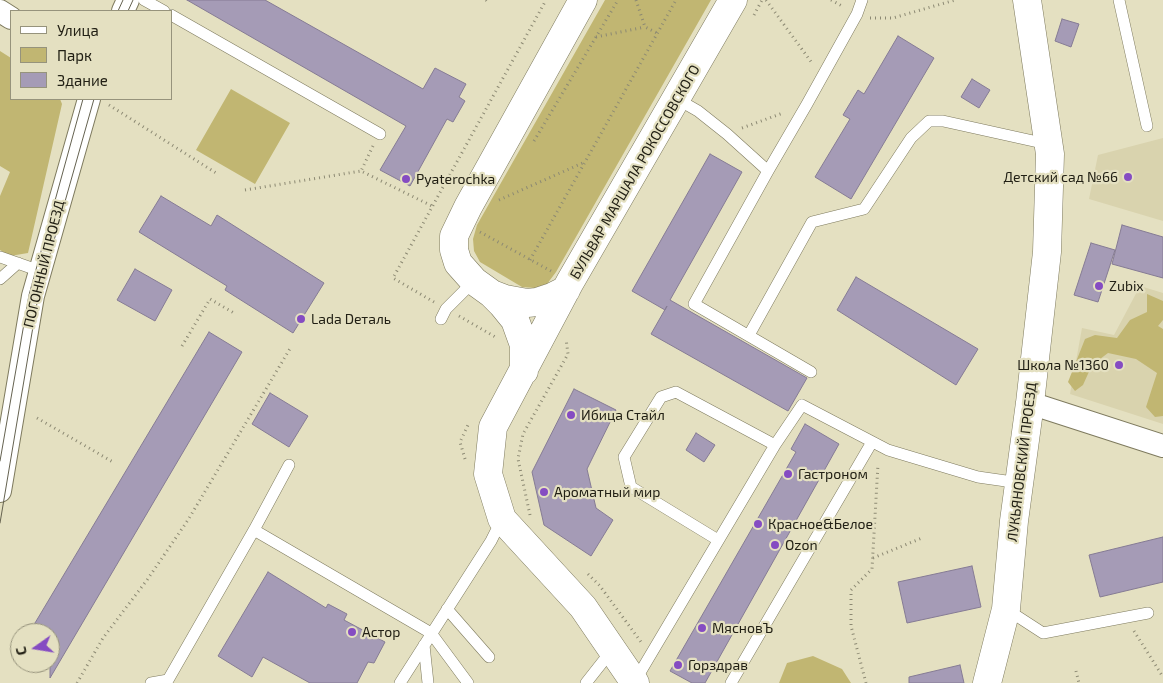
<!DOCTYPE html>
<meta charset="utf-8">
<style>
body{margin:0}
#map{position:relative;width:1163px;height:683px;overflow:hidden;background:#e4e0c1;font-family:"Exo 2",sans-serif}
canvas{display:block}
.legend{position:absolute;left:10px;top:10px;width:162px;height:90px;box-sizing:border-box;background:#e4e0c1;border:1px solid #96937c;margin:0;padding:6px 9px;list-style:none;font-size:15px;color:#222015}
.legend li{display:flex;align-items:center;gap:10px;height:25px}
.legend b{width:25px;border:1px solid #96937c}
.north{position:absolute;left:10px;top:623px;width:50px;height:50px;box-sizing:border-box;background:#e4e0c1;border:1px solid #96937c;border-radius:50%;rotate:257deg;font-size:14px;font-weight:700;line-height:20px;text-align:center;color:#222015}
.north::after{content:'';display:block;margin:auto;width:18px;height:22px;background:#854cc2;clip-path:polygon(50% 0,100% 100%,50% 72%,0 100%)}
</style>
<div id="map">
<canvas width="1163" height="683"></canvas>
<ul class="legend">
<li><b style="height:6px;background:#fff"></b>Улица</li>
<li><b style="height:14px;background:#c1b672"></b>Парк</li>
<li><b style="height:14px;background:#a59bb6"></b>Здание</li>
</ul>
<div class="north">С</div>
</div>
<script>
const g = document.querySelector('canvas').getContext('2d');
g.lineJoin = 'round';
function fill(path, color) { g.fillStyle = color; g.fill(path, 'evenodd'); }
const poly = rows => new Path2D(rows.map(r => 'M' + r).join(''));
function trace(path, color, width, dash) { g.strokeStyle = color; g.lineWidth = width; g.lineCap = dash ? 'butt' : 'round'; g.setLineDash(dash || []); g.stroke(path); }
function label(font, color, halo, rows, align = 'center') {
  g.font = font + ' "Exo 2",sans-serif'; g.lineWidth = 4.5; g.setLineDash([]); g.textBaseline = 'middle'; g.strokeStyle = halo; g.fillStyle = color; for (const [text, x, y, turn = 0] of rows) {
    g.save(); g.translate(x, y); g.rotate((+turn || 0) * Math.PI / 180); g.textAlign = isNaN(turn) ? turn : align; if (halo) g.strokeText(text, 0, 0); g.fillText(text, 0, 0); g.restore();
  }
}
fill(poly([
 [1163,138,1163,221,1089,199,1098,155],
 [1140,286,1163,293,1163,424,1070,394,1082,328,1114,335]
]), '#d9d3ae');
fill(poly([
 [605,0,711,0,556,272,547,284,535,288,522,287,480,262,474,251,473,239,477,225],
 [0,51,11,58,11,99,60,99,62,104,28,253,10,256,0,250,0,196,10,172,0,166],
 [231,89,290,123,255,184,196,150],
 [1147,294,1163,301,1163,320,1158,326,1163,329,1163,416,1155,417,1146,407,1157,373,1136,359,1108,353,1092,365,1083,385,1075,391,1068,382,1085,339,1095,335,1117,338,1130,320,1147,312],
 [813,656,842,669,851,683,779,683,787,663]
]), '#c1b672');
const building = poly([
 [187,0,265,0,423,89,435,68,466,84,459,97,465,101,453,122,447,119,410,186,380,170,406,126,187,0],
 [1062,19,1079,24,1071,47,1055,41,1062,19],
 [898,36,934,58,851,199,815,177,850,119,843,115,858,90,864,94,898,36],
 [972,79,990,90,979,108,961,97,972,79],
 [710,154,742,172,670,300,807,378,788,411,651,334,667,306,665,310,632,291,710,154],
 [161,196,211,226,217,215,324,283,293,333,225,290,227,286,139,232,161,196],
 [1122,225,1163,237,1163,278,1112,264,1122,225],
 [1091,243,1115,250,1098,302,1074,295,1091,243],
 [135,269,172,290,155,321,117,300,135,269],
 [856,277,978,349,956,385,837,310,856,277],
 [209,332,242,352,50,678,50,633,29,633,209,332],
 [574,389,616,410,587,469,596,508,613,520,591,556,544,525,532,472,574,389],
 [270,393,308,416,289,447,252,424,270,393],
 [805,424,839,444,705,683,692,683,670,671,796,452,791,449,805,424],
 [696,433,715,445,704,462,686,450,696,433],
 [1163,537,1163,582,1100,597,1089,555,1163,537],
 [972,566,981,607,907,623,898,582,972,566],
 [268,572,326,608,328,604,347,614,344,620,385,642,374,663,368,662,357,683,310,683,263,657,252,677,218,656,268,572],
 [960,665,964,683,909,683,909,677,960,665]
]);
fill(building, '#a59bb6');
trace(building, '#857b94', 1);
const service = poly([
 [144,0,164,11],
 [1119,0,1147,126],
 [171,15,380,134],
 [677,99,698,111,727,134,768,171],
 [0,257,40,271],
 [0,279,18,263],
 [441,319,446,309,474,281],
 [749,335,812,222,864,209,911,138,929,121,943,121,1047,144],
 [811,372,694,304,768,171,807,104,857,14,862,0],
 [254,530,431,633,468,683],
 [718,540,631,487,624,457,661,397,676,392,775,445],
 [447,609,489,657],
 [1006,609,1043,633,1148,613],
 [424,645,428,683],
 [635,681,775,445,802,405,888,450,978,477,1020,483],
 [151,683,168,680,254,530,289,465],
 [400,683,491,541,502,519],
 [586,683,612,650],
 [731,683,872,442]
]);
const minor = poly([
 [0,11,11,18],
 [123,11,128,0],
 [1030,403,1163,446],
 [0,491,33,296,89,99]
]);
const tertiary = poly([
 [566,290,552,297,537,302,527,303,505,299,492,294,474,281,458,263,454,250,454,236,468,207,583,0],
 [492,294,502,304,515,320,520,334,524,345,524,371],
 [635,683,583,607,502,519,488,474,493,427,570,282,733,0],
 [987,683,1006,609,1014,521,1030,403,1047,252,1050,154,1027,0]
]);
trace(service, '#7e7a5e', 12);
trace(minor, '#7e7a5e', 24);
trace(tertiary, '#7e7a5e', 29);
trace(poly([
 [486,0,488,2],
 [636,0,645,27,657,33],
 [766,0,812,63],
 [831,0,844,7],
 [754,15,762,0],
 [870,18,893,18,955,0],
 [596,37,645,27],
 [109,105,216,173],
 [742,128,783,113],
 [534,141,618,0],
 [373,146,361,171,432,206],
 [245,190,361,171],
 [499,200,585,162],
 [480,232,551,271],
 [530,260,676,0],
 [434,302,393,278,546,0],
 [459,316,497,338],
 [182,346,210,299,234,313],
 [37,418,113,462],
 [465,459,460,442,469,423],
 [530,515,518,459,523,434,568,354,566,339],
 [873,558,922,538],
 [588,574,600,586,641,642],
 [1134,631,1163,677],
 [1076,671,1079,683],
 [77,683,103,638,147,580,188,520,291,347],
 [866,683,851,626,851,590,872,569,878,464]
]), '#8c8973', 3, [1, 4]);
trace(service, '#fff', 11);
trace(minor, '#fff', 22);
trace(tertiary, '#fff', 28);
trace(poly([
 [118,11,123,0],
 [128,11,133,0],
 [0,461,29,295,83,99],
 [0,523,38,297,94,99]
]), '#656250', 1);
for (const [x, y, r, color] of [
 [1128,177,5,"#854cc2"],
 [406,179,5,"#854cc2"],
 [1099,286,5,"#854cc2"],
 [301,319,5,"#854cc2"],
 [1119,365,5,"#854cc2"],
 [571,415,5,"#854cc2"],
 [788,474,5,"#854cc2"],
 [544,492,5,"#854cc2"],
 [758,524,5,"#854cc2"],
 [775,545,5,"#854cc2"],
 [702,628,5,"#854cc2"],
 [352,632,5,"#854cc2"],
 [678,665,5,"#854cc2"]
]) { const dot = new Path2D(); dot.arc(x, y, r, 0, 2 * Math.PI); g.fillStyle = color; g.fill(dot); trace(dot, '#e4e0c1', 2); }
label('14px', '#222015', '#e4e0c1', [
 ["БУЛЬВАР МАРШАЛА РОКОССОВСКОГО",635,172,-60],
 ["ПОГОННЫЙ ПРОЕЗД",44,264,-76],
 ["ЛУКЬЯНОВСКИЙ ПРОЕЗД",1022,462,-83]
]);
label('14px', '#222015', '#e4e0c1', [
 ["Детский сад №66",1118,177,"right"],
 ["Pyaterochka",416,179],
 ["Zubix",1109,286],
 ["Lada Dеталь",311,319],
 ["Школа №1360",1109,365,"right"],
 ["Ибица Стайл",581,415],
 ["Гастроном",798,474],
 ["Ароматный мир",554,492],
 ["Красное&Белое",768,524],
 ["Ozon",785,545],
 ["МясновЪ",712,628],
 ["Астор",362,632],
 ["Горздрав",688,665]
], 'left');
</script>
